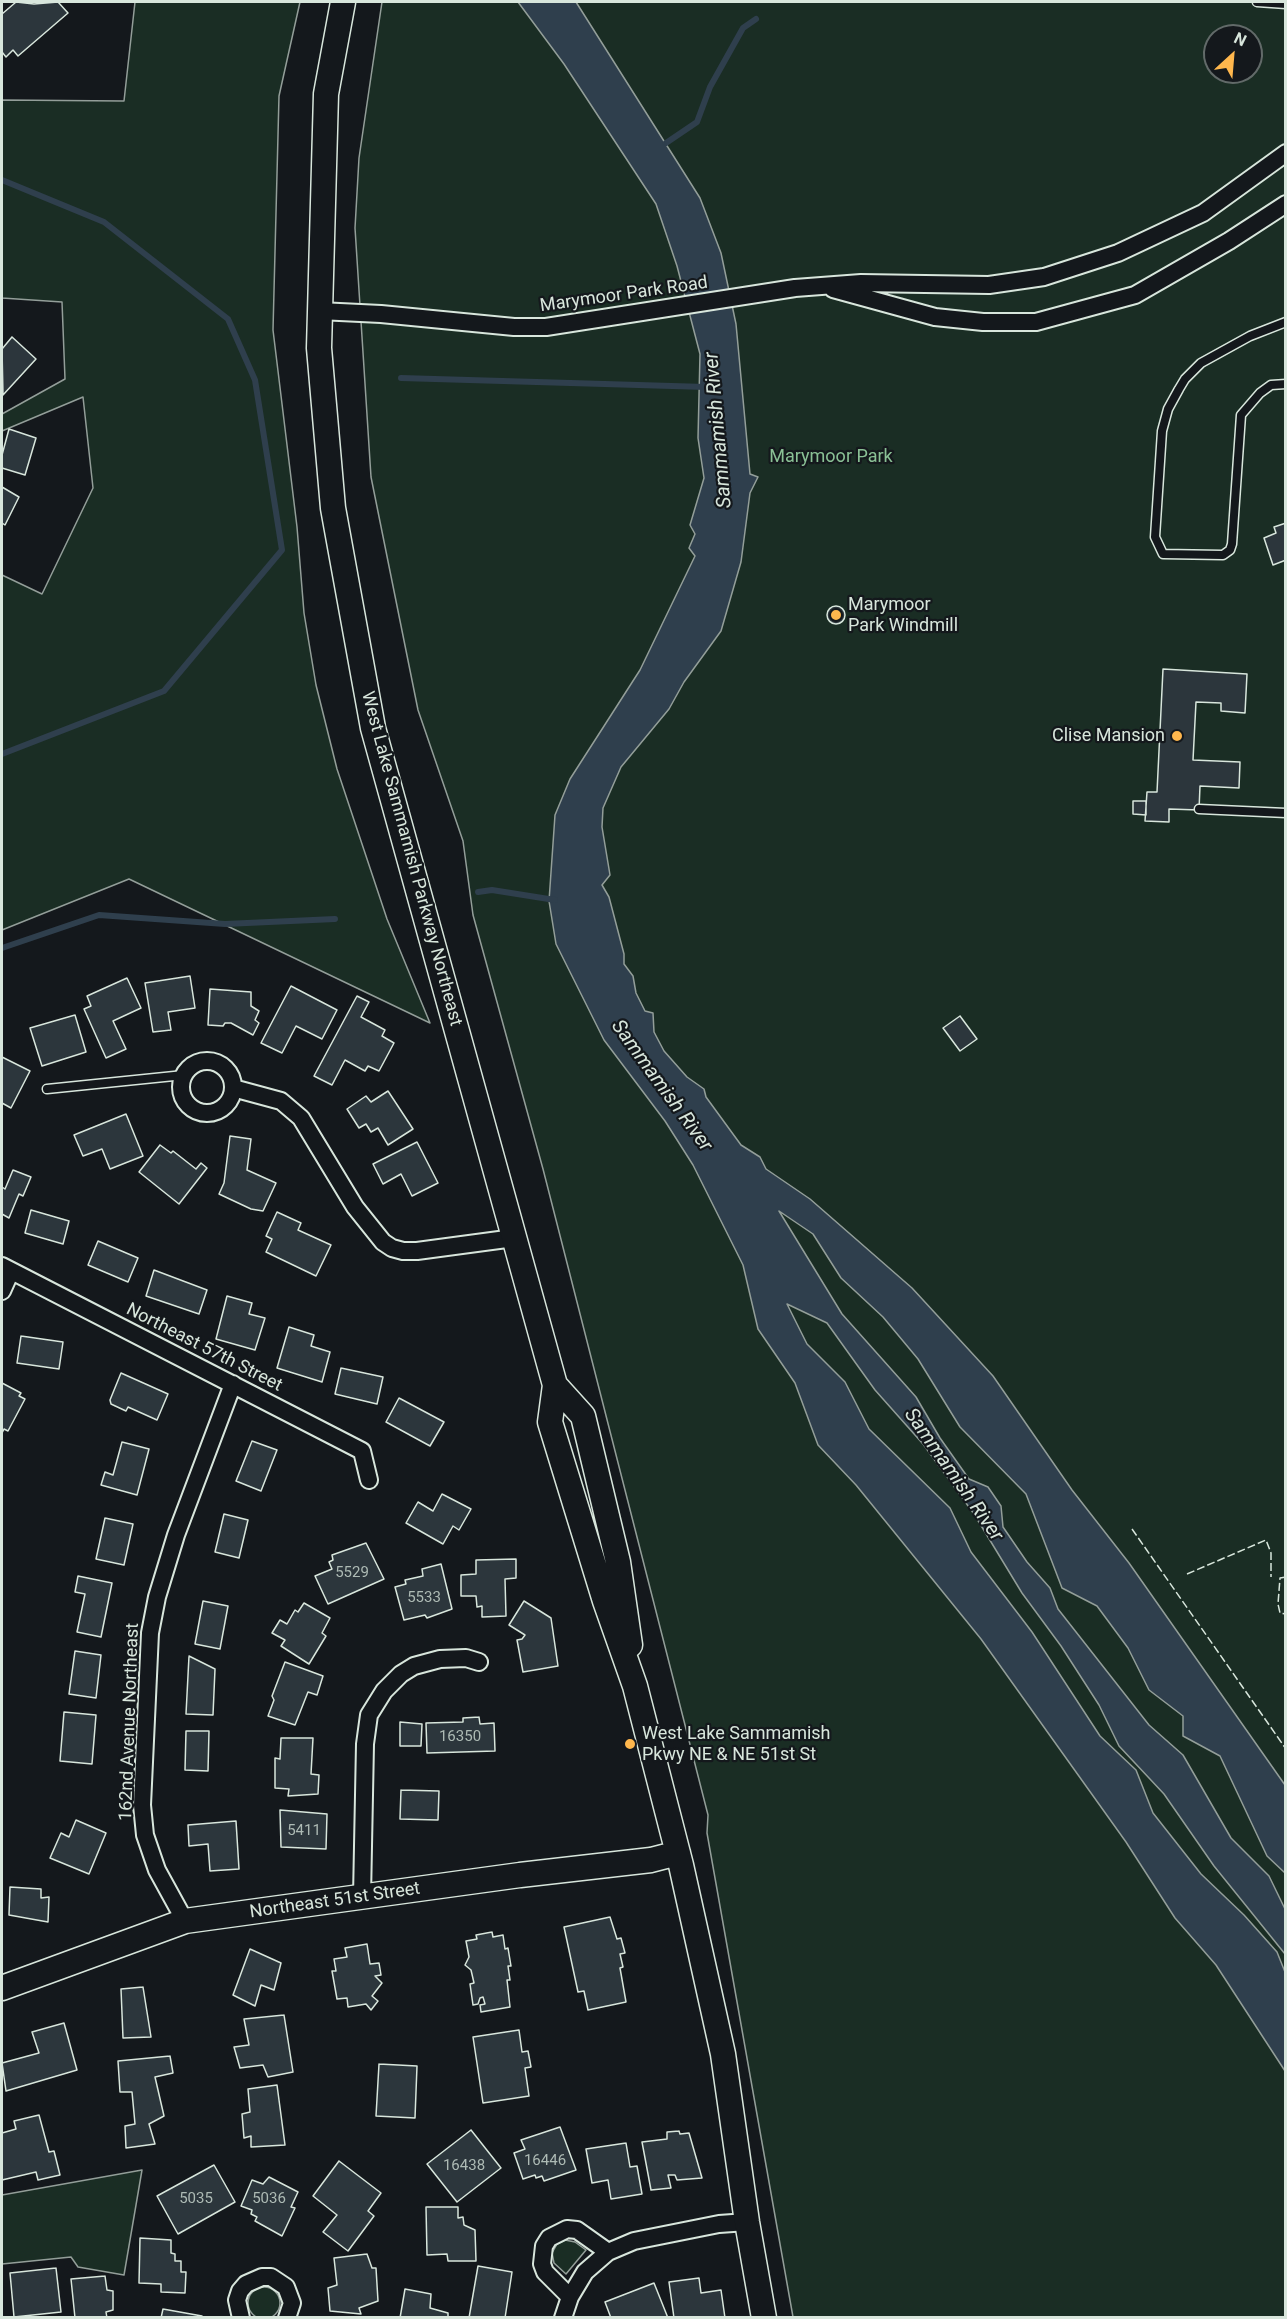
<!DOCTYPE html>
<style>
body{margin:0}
#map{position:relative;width:1287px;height:2319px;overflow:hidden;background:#14181c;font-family:Roboto,sans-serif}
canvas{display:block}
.frame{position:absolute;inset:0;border:3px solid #d8e6dc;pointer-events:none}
.north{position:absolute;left:1203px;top:24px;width:60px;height:60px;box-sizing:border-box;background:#14181c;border:2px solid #626a69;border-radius:50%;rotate:26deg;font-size:16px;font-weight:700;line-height:24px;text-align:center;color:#d8e6dc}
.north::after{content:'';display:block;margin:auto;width:21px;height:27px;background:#ffb74d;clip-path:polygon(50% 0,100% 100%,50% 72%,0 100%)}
</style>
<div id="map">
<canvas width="1287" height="2319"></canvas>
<div class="frame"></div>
<div class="north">N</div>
</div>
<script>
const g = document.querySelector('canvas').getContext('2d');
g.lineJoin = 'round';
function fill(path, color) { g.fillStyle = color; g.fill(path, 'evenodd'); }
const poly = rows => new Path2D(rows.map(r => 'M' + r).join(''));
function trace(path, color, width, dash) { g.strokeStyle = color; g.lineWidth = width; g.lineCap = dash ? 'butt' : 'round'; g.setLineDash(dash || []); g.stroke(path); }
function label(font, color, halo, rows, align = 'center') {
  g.font = font + ' Roboto,sans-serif'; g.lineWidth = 4.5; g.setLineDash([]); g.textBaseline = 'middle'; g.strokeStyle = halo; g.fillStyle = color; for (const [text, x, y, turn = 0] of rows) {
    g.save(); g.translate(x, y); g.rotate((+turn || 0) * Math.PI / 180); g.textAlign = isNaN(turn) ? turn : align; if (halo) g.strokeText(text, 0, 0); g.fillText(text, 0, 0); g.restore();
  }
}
const green = poly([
 [135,2,300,2,279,96,273,330,297,527,304,613,316,685,337,769,387,919,430,1023,129,879,2,930,2,575,42,594,93,488,83,397,2,431,2,414,65,379,62,302,2,298,2,100,124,101,135,2],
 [382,2,1285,2,1285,2317,793,2317,707,1833,708,1815,543,1169,473,915,463,841,418,710,371,477,355,228,359,158,382,2],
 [1215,36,1251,36,1251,72,1215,72,1215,36],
 [142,2170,124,2275,78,2267,71,2257,2,2264,2,2195,142,2170],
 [565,2240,575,2242,586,2250,566,2274,554,2263,552,2253,557,2244,565,2240],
 '248 2303a16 16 0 1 1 32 0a16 16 0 1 1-32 0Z'
]);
fill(green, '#1a2d24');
trace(green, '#939e99', 1.5);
const water = poly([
 [518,2,576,2,700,198,721,253,736,324,750,474,758,477,750,493,741,562,721,631,684,682,669,709,621,767,603,808,602,827,610,875,602,885,609,897,624,954,624,964,633,976,636,993,645,1011,653,1013,654,1032,664,1051,687,1077,704,1089,706,1097,741,1145,760,1157,766,1169,810,1199,912,1288,993,1376,1072,1490,1129,1563,1285,1785,1285,1873,1267,1856,1220,1756,1183,1736,1183,1716,1149,1690,1128,1648,1097,1606,1062,1588,1026,1494,960,1427,918,1359,883,1317,841,1278,813,1234,779,1211,842,1314,916,1397,940,1438,969,1479,988,1487,1001,1506,1003,1527,1027,1562,1050,1588,1058,1609,1149,1725,1183,1755,1231,1838,1269,1876,1285,1909,1285,1954,1214,1866,1164,1794,1119,1746,1099,1705,1061,1646,1022,1593,974,1514,923,1444,875,1390,827,1323,787,1304,807,1344,845,1382,869,1429,950,1508,971,1552,1032,1632,1100,1736,1136,1770,1153,1813,1201,1874,1244,1915,1277,1952,1285,1972,1285,2071,1216,1965,1175,1918,1126,1842,981,1639,856,1485,818,1445,795,1383,758,1329,743,1265,693,1165,665,1121,604,1040,556,944,549,901,555,815,570,779,640,670,695,556,689,548,695,534,690,525,704,478,698,438,700,354,677,266,656,204,564,64,518,2]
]);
fill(water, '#2f3f4d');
trace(water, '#939e99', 1.5);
trace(poly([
 [666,143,697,122,710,87,743,28,756,19],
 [2,180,104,222,228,319,255,380,282,550,164,691,2,754],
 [401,378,706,387],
 [478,892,492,890,555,900],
 [2,948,99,915,225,924,335,919]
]), '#2f3f4d', 6);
const building = poly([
 [16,2,34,4,58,2,68,13,18,56,13,50,6,57,2,52,2,14,16,2],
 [12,337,36,359,3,395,2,349,12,337],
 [9,429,36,438,25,475,2,468,2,455,9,429],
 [2,487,19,497,5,525,2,523,2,487],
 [1286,523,1286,560,1273,565,1264,538,1276,533,1274,527,1286,523],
 '827 615a9 9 0 1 1 18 0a9 9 0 1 1-18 0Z',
 [1163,669,1247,674,1245,713,1221,711,1221,703,1196,702,1193,760,1240,762,1239,788,1200,786,1199,810,1169,809,1169,822,1145,821,1147,792,1157,792,1163,669],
 [1133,801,1146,801,1146,815,1133,814,1133,801],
 [190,976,195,1008,168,1012,171,1030,153,1032,145,983,190,976],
 [127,978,141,1008,113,1021,126,1049,106,1058,84,1009,91,1006,87,996,127,978],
 [291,986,337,1010,322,1039,296,1026,282,1053,261,1043,291,986],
 [210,989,251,992,251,1006,259,1011,255,1020,259,1023,253,1035,231,1023,225,1023,223,1026,208,1025,210,989],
 [357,996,369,1002,361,1017,385,1030,382,1036,394,1043,379,1071,368,1066,365,1071,345,1060,332,1085,314,1076,357,996],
 [75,1015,86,1052,42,1066,30,1028,75,1015],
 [960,1016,977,1039,960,1051,943,1028,960,1016],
 [2,1057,30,1071,11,1108,2,1103,2,1057],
 [388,1091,413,1129,388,1145,378,1128,371,1132,366,1124,359,1128,347,1109,366,1096,371,1102,388,1091],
 [126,1114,143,1156,110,1169,102,1149,83,1156,74,1135,126,1114],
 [230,1136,251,1139,247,1170,276,1183,263,1211,251,1209,219,1194,224,1183,230,1136],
 [417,1142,438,1183,412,1196,401,1174,383,1184,373,1164,417,1142],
 [160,1145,171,1153,173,1151,196,1169,201,1163,207,1168,179,1204,139,1172,160,1145],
 [13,1170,31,1177,23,1196,19,1194,9,1218,2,1214,2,1187,5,1189,13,1170],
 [31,1210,69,1221,63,1244,25,1233,31,1210],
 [277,1212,301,1223,298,1230,331,1245,316,1276,266,1252,272,1239,266,1236,277,1212],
 [98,1241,138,1258,128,1282,88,1265,98,1241],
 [154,1270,207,1290,199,1314,146,1296,154,1270],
 [227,1296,252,1303,249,1314,265,1318,255,1350,216,1339,227,1296],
 [289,1327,314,1335,311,1346,330,1352,322,1382,277,1368,289,1327],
 [21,1336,63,1342,59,1369,17,1363,21,1336],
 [341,1368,383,1377,377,1404,335,1394,341,1368],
 [121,1373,168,1394,157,1420,128,1407,126,1411,111,1404,110,1400,121,1373],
 [2,1383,21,1393,19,1396,25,1399,8,1431,4,1429,2,1433,2,1383],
 [399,1398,444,1422,430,1446,386,1422,399,1398],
 [252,1441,277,1450,261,1491,236,1481,252,1441],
 [122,1442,149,1449,137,1495,101,1485,105,1472,113,1475,122,1442],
 [442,1494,471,1509,459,1530,453,1526,443,1544,406,1523,418,1502,433,1511,442,1494],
 [224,1514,248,1520,239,1558,215,1552,224,1514],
 [105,1518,133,1524,124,1565,96,1559,105,1518],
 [366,1543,384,1579,328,1604,315,1576,332,1569,329,1562,333,1560,332,1555,366,1543],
 [516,1559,516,1578,505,1579,506,1616,482,1617,482,1606,477,1607,476,1596,461,1596,461,1575,476,1574,476,1560,516,1559],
 [441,1564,452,1609,427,1618,425,1615,404,1620,395,1587,406,1584,405,1580,423,1576,422,1569,441,1564],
 [78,1576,112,1583,101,1637,77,1632,85,1594,75,1592,78,1576],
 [203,1601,228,1606,220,1649,195,1644,203,1601],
 [524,1601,551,1618,558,1666,523,1672,517,1640,522,1639,525,1635,509,1625,524,1601],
 [304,1603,330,1618,322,1633,326,1636,309,1664,281,1646,285,1640,272,1633,280,1620,287,1624,295,1610,298,1612,304,1603],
 [75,1651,101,1655,96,1698,69,1694,75,1651],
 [189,1656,215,1669,213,1715,186,1714,189,1656],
 [285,1662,323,1676,317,1695,308,1692,295,1725,268,1716,274,1700,272,1696,285,1662],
 [64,1712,96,1715,92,1764,60,1761,64,1712],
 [479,1717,480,1724,494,1723,495,1751,427,1753,426,1723,463,1722,463,1718,479,1717],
 [400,1722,422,1724,421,1746,400,1746,400,1722],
 [186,1731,209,1731,208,1771,185,1770,186,1731],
 [281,1738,313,1738,311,1774,319,1775,318,1794,288,1796,289,1789,275,1788,275,1758,280,1759,281,1738],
 [401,1790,439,1791,438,1820,400,1819,401,1790],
 [280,1810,327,1814,326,1849,281,1847,280,1810],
 [76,1820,106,1833,89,1874,50,1858,61,1833,69,1837,76,1820],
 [236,1821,239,1869,210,1871,208,1844,189,1846,188,1825,236,1821],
 [10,1887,41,1889,41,1898,49,1897,48,1922,9,1915,10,1887],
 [610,1917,617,1939,621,1938,625,1953,620,1954,623,1967,620,1968,626,2002,588,2010,584,1991,578,1992,564,1927,610,1917],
 [492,1932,493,1937,503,1935,505,1949,508,1948,511,1966,508,1966,510,1980,507,1980,510,2007,481,2012,480,2005,485,2004,483,1997,480,1998,478,2004,473,2005,470,1984,474,1983,471,1970,465,1965,469,1957,466,1941,477,1939,476,1935,492,1932],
 [367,1944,370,1964,379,1963,381,1975,375,1976,382,1983,372,1996,378,2001,371,2010,366,2004,348,2007,347,1998,337,1999,332,1971,336,1971,334,1959,347,1957,345,1948,367,1944],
 [250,1949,281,1963,274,1990,261,1985,255,2006,233,1995,250,1949],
 [143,1987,151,2037,123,2038,121,1989,143,1987],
 [284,2015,293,2072,268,2077,263,2065,240,2068,234,2047,249,2045,244,2019,284,2015],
 [64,2023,77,2070,6,2091,2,2063,39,2053,32,2032,64,2023],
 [519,2030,522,2052,528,2051,531,2067,525,2068,529,2096,483,2103,473,2037,519,2030],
 [170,2056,173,2073,155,2077,164,2116,149,2124,155,2144,126,2148,125,2126,135,2124,132,2092,120,2092,118,2061,170,2056],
 [379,2064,417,2066,415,2118,376,2116,379,2064],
 [277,2085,285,2145,251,2147,251,2136,244,2138,242,2114,250,2112,248,2089,277,2085],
 [39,2115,49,2152,54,2151,60,2175,38,2180,36,2172,2,2180,2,2133,16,2129,14,2121,39,2115],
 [560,2127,576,2170,544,2181,542,2176,536,2178,535,2175,523,2179,514,2153,525,2149,521,2140,560,2127],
 [471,2130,501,2168,457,2202,427,2164,471,2130],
 [679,2131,680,2134,689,2133,702,2178,677,2180,675,2175,668,2175,671,2188,651,2190,642,2142,667,2139,667,2132,679,2131],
 [626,2143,630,2167,637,2166,642,2194,611,2199,608,2180,592,2183,586,2149,626,2143],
 [339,2161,381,2193,368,2211,374,2216,348,2251,323,2232,337,2215,313,2196,339,2161],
 [214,2165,235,2202,178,2234,157,2196,214,2165],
 [269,2177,298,2192,291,2207,295,2208,282,2236,255,2221,257,2217,251,2214,252,2210,241,2206,252,2180,263,2184,269,2177],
 [426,2207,458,2207,458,2218,463,2217,464,2225,475,2230,476,2261,448,2261,447,2254,427,2255,426,2207],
 [140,2238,171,2240,171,2253,175,2254,175,2261,181,2261,181,2272,186,2272,185,2293,161,2292,161,2284,139,2283,140,2238],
 [367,2254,372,2268,376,2268,378,2301,359,2308,361,2314,330,2311,328,2288,337,2285,334,2258,367,2254],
 [478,2266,512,2272,505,2318,469,2318,478,2266],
 [56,2268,61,2312,14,2317,10,2273,56,2268],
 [105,2276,107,2290,113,2291,113,2310,106,2312,107,2318,75,2318,71,2279,105,2276],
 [699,2278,701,2293,721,2290,725,2318,674,2318,669,2282,699,2278],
 [654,2283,668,2318,611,2318,605,2302,654,2283],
 [405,2289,431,2294,430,2308,448,2313,448,2318,400,2318,405,2289],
 [163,2309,202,2316,202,2318,161,2318,163,2309]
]);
fill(building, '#2c363c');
trace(building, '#d8e6dc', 1.5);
const lane = poly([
 [1257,2,1286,4],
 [1286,322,1250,336,1201,363,1185,379,1179,389,1168,409,1162,431,1155,537,1163,554,1223,555,1230,550,1232,544,1241,415,1260,393,1271,385,1286,384],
 [1199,809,1286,813],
 [47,1089,184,1075]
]);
const street = poly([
 [833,289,935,317,983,322,1036,322,1135,295,1229,241,1286,204],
 [319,311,381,314,514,327,546,327,795,288,861,283,989,285,1044,277,1118,253,1203,213,1286,153],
 '181 1087a26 26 0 1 1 52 0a26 26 0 1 1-52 0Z',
 [233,1088,281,1101,301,1118,355,1207,383,1242,392,1248,403,1251,417,1251,514,1238],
 [2,1266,362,1451,369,1480],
 [2,1291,11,1271],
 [362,1897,365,1744,369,1715,384,1691,401,1674,414,1666,440,1659,466,1658,479,1662],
 [185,1921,157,1870,145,1835,142,1805,150,1633,157,1597,176,1535,233,1384],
 [570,2297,545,2272,542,2264,544,2246,549,2238,567,2229,577,2230,608,2252],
 [241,2318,237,2300,240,2291,246,2284,262,2277,271,2277,286,2287,292,2303,287,2318],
 [563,2318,570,2297,585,2272,608,2252,634,2241,719,2224,747,2222]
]);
const secondary = poly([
 [343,2,326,94,319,348,333,508,373,728,555,1385,550,1422,605,1601,635,1686,681,1865,723,2054,747,2222,764,2318],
 [555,1385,583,1416,618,1562,630,1645],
 [2,1988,185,1921,520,1875,651,1860,678,1853]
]);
trace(lane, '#d8e6dc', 11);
trace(street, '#d8e6dc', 20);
trace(secondary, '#d8e6dc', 27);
trace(lane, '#14181c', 8);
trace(street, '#14181c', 16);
trace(secondary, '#14181c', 24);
trace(poly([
 [1132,1529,1286,1749],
 [1187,1574,1266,1540,1271,1553,1271,1577],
 [1286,1577,1280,1578,1278,1604,1280,1613,1286,1614]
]), '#d8e6dc', 1.5, [8, 3]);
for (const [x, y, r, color] of [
 [836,615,6,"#ffb74d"],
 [1177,736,6,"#ffb74d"],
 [630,1744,6,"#ffb74d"]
]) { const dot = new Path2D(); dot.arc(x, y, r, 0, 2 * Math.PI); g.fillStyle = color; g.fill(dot); trace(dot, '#14181c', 2); }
label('15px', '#adbab4', null, [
 ["5529",352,1573],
 ["5533",424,1598],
 ["16350",460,1737],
 ["5411",304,1831],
 ["16446",545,2161],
 ["16438",464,2166],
 ["5035",196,2199],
 ["5036",269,2199]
]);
label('18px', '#d8e6dc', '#14181c', [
 ["Marymoor Park Road",624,295,-8],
 ["West Lake Sammamish Parkway Northeast",411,859,75],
 ["Northeast 57th Street",204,1348,27],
 ["162nd Avenue Northeast",130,1722,-88],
 ["Northeast 51st Street",335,1901,-8]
]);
label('18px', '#8ac095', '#14181c', [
 ["Marymoor Park",831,457]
]);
label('18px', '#d8e6dc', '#14181c', [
 ["Marymoor",848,605],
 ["Park Windmill",848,626],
 ["Clise Mansion",1165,736,"right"],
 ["West Lake Sammamish",642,1734],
 ["Pkwy NE & NE 51st St",642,1755]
], 'left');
label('italic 20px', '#d8e6dc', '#14181c', [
 ["Sammamish River",719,430,-95],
 ["Sammamish River",661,1086,54],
 ["Sammamish River",953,1475,55]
]);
</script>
